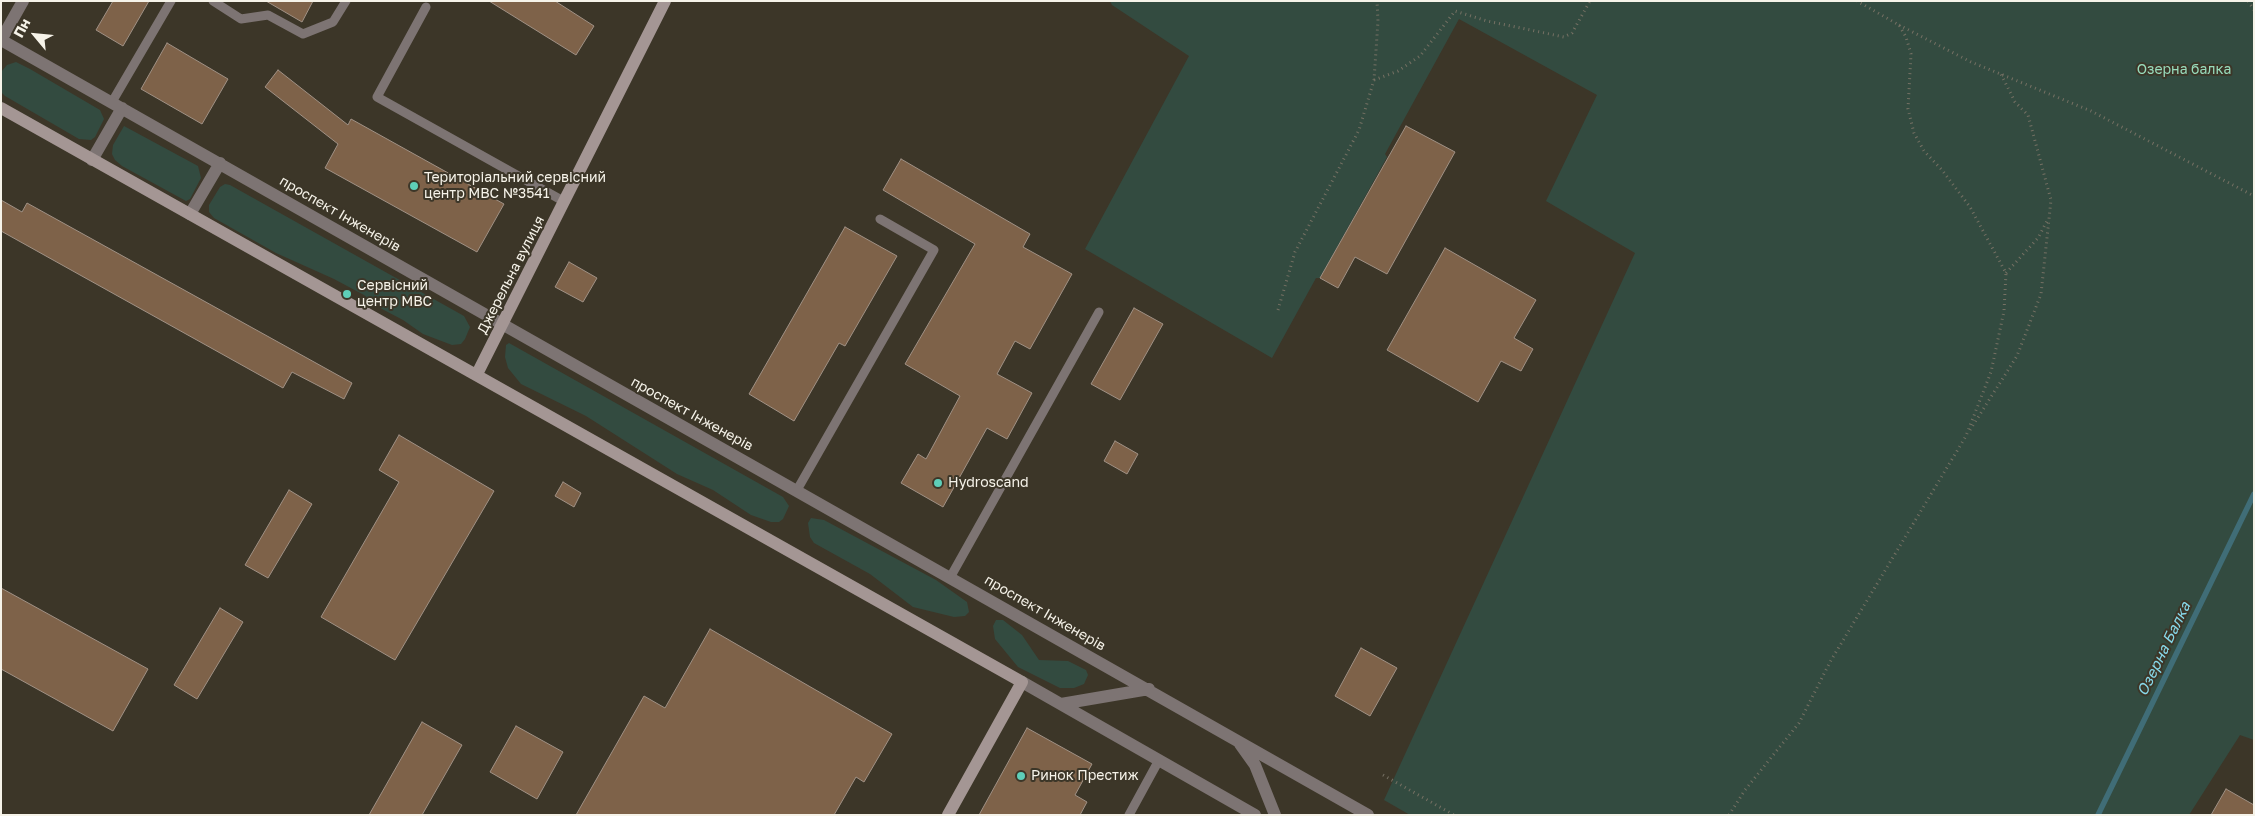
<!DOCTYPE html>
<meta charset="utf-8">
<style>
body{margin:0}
#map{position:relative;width:2255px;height:816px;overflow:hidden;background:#3c3628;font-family:"Golos Text",sans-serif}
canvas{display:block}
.frame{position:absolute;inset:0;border:2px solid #f6f3e9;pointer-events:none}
.north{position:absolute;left:10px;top:10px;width:50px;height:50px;-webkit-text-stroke:4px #3c3628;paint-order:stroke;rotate:298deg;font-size:14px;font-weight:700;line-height:20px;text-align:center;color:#f6f3e9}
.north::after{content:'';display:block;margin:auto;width:18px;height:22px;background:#f6f3e9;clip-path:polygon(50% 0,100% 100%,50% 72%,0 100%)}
</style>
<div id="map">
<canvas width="2255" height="816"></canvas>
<div class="frame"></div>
<div class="north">Пн</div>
</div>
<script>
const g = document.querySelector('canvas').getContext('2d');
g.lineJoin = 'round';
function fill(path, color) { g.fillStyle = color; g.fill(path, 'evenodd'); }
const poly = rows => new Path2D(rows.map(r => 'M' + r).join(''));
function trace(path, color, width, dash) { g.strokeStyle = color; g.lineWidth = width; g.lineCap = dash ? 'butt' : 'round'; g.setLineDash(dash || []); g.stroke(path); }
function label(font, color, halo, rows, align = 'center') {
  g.font = font + ' "Golos Text",sans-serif'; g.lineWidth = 4; g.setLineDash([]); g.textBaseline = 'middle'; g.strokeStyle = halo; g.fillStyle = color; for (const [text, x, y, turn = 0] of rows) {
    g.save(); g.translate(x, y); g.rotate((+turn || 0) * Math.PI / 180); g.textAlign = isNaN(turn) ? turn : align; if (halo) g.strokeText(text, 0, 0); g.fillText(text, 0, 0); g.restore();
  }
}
fill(poly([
 [1110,1,2254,1,2254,740,2240,735,2189,815,1410,815,1384,800,1635,253,1546,201,1597,95,1459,19,1385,154,1387,157,1320,278,1316,278,1272,358,1085,249,1189,56,1112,5],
 [16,62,30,69,100,110,104,119,95,137,91,140,79,139,5,96,1,92,1,72,7,65],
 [124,126,198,166,201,178,190,199,186,201,122,166,115,160,112,154,113,145],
 [225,184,230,185,464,316,470,327,465,339,461,344,452,345,423,334,403,320,382,309,364,295,334,279,276,253,214,218,209,212,209,205,220,187],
 [509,343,783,497,789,506,783,519,779,522,771,522,751,515,713,490,677,474,586,416,521,384,508,368,505,357,506,345],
 [811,518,824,520,936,580,967,602,969,612,965,616,954,617,913,607,870,574,814,543,810,537,808,523],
 [996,620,1003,620,1022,635,1039,660,1068,661,1086,670,1088,675,1084,684,1074,688,1060,688,1018,667,995,639,993,626]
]), '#334b40');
trace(poly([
 [2098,815,2254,494]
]), '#406d77', 5.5);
const building = poly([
 [113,1,149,1,123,46,96,30,113,1],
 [266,1,313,1,302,22,266,1],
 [489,1,555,1,594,26,576,55,489,1],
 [167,43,228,79,202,124,141,89,167,43],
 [278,70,348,125,351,119,504,204,477,252,325,168,338,144,265,87,278,70],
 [1406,126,1455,152,1387,274,1355,257,1338,288,1320,278,1406,126],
 [901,159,1030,234,1023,247,1072,274,1030,349,1015,341,997,374,1032,393,1007,439,987,428,943,507,901,483,918,454,926,459,960,396,905,364,975,244,883,190,901,159],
 [1,200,22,212,27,203,352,383,344,399,292,372,283,388,1,231,1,200],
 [845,227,897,256,845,346,839,343,794,421,749,394,845,227],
 [1445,248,1536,300,1514,338,1533,349,1521,371,1501,361,1478,402,1387,350,1445,248],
 [569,262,597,278,583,302,555,287,569,262],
 [1134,308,1163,324,1120,400,1091,384,1134,308],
 [399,435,494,491,395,660,321,617,399,482,379,470,399,435],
 [1115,441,1138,454,1127,474,1104,461,1115,441],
 [563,482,581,493,574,507,555,496,563,482],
 [289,490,312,504,268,578,245,565,289,490],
 [1,588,148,669,113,731,1,669,1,588],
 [220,608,243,622,197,699,174,685,220,608],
 [710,629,892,734,864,782,856,777,834,815,576,815,644,696,665,708,710,629],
 [1361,648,1397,668,1370,716,1335,696,1361,648],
 [422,722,462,745,422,815,369,815,422,722],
 [516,726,563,752,537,799,490,772,516,726],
 [1027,728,1092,764,1075,795,1087,802,1080,815,979,815,1027,728],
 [2226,789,2254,805,2254,815,2211,815,2226,789]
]);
fill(building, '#7e6249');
trace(building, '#a09185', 1);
trace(poly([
 [2248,1,2254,10],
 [1899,25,1971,62,2091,111,2254,196],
 [1374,80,1398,71,1420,56,1455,11,1487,21,1564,37,1572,33,1590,1],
 [2006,273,2038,238,2047,221],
 [1278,310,1295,252,1359,130,1374,80,1378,21,1377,1],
 [1970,430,2017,356,2041,294,2051,200,2028,115,2015,102,2001,74],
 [1383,775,1454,815],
 [1729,815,1745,790,1799,723,1830,662,1966,436,1991,372,2004,311,2006,273,1970,207,1942,170,1924,151,1914,133,1908,109,1911,54,1906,37,1899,25,1857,1]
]), '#767164', 3, [1, 4]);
trace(poly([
 [213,1,241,19,268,15,303,34,333,22,346,1],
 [426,7,377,97,565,202],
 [112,102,171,1],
 [797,490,934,250,880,219],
 [951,576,1099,312],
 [1129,815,1159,760]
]), '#7d7473', 9);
trace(poly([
 [1,40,1368,815],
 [1,40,23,1],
 [92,160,122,108],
 [190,214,220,163],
 [1022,682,1255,815],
 [1061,704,1149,689],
 [1240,744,1255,765,1275,815]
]), '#7d7473', 12);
trace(poly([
 [1,108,1022,682,948,815],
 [477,374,665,1]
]), '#a49694', 12);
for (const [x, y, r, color] of [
 [414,186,5,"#5eceb8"],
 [347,294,5,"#5eceb8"],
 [938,483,5,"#5eceb8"],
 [1021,776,5,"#5eceb8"]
]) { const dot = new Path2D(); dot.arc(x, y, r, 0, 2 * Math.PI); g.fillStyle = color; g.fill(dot); trace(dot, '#3c3628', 2); }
label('14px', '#98dcbc', '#3c3628', [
 ["Озерна балка",2184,70]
]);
label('14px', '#f6f3e9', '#3c3628', [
 ["Територіальний сервісний",424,178],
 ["центр МВС №3541",424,194],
 ["Сервісний",357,286],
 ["центр МВС",357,302],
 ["Hydroscand",948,483],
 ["Ринок Престиж",1031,776]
], 'left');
label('14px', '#f6f3e9', '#3c3628', [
 ["проспект Інженерів",340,214,30],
 ["Джерельна вулиця",511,275,-63],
 ["проспект Інженерів",692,414,29],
 ["проспект Інженерів",1045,613,30]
]);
label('italic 15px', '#87d8e9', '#3c3628', [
 ["Озерна Балка",2164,649,-64]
]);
</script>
